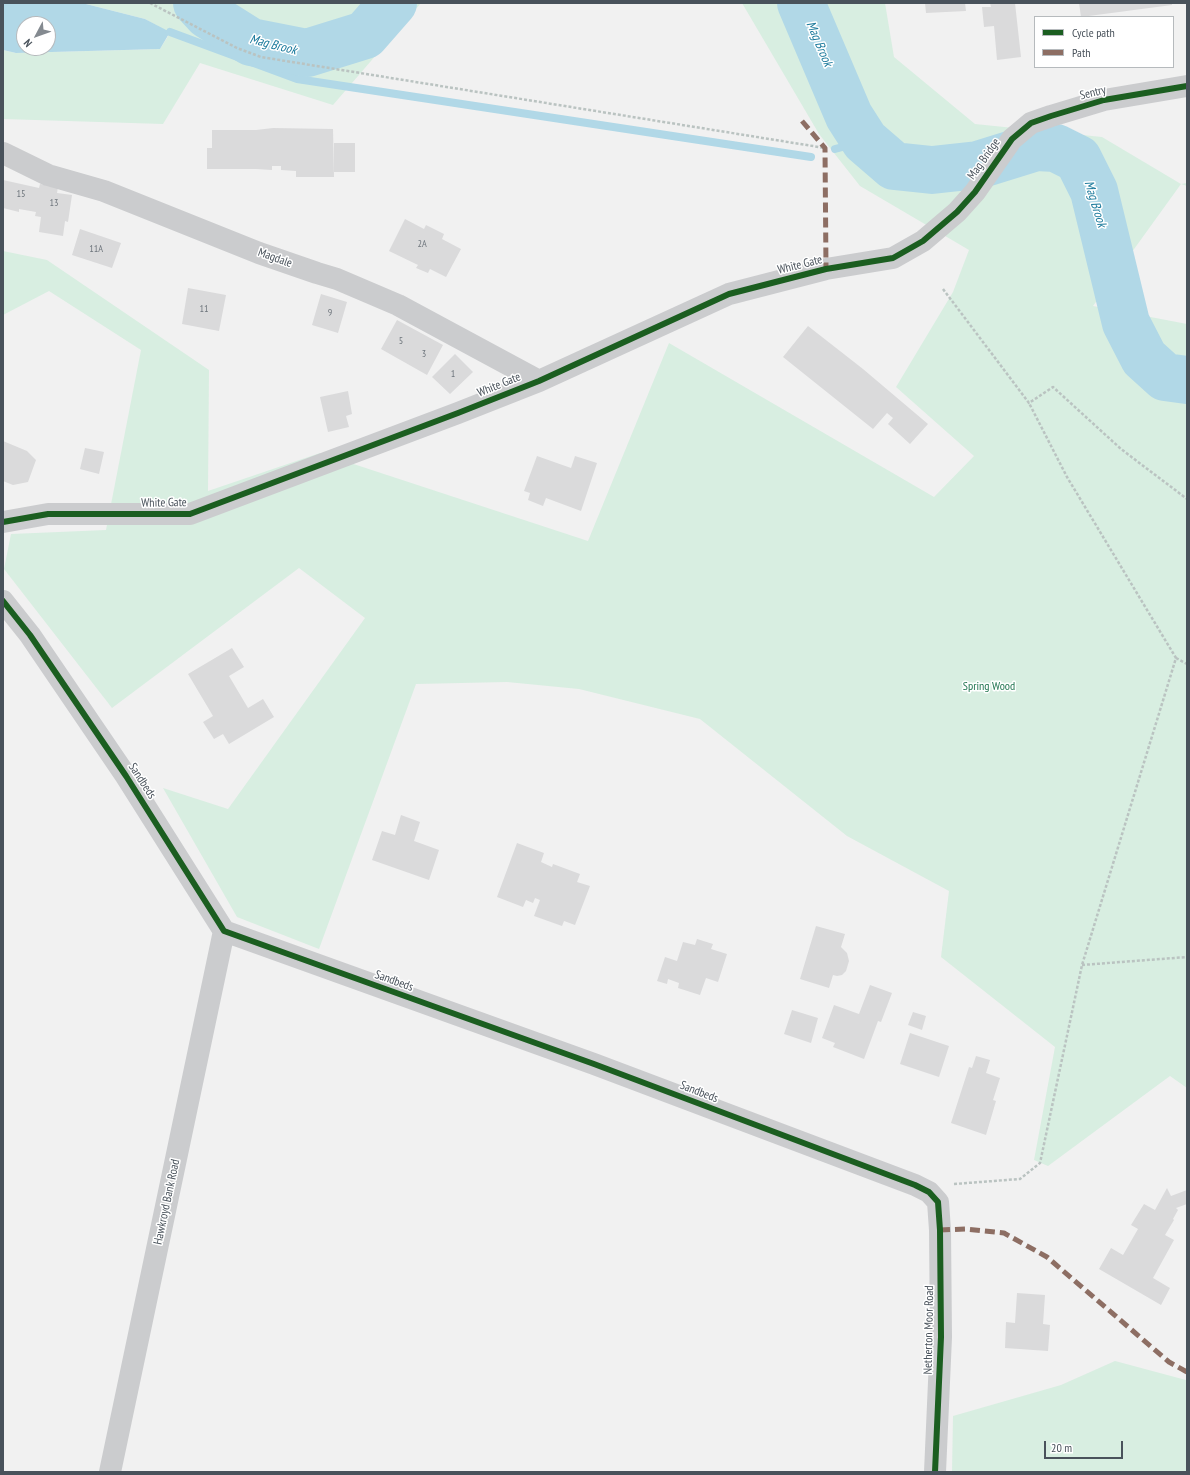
<!DOCTYPE html>
<style>
body{margin:0}
#map{position:relative;width:1190px;height:1475px;overflow:hidden;background:#f1f1f1;font-family:"PT Sans Narrow",sans-serif}
canvas{display:block}
.frame{position:absolute;inset:0;border:4px solid #49525b;pointer-events:none}
.legend{position:absolute;left:1034px;top:16px;width:140px;height:52px;box-sizing:border-box;background:#fff;border:1px solid #b6babd;margin:0;padding:5px 7px;list-style:none;font-size:12px;color:#49525b}
.legend li{display:flex;align-items:center;gap:8px;height:20px}
.legend b{width:20px;border:1px solid #b6babd}
.north{position:absolute;left:16px;top:16px;width:40px;height:40px;box-sizing:border-box;background:#fff;border:1px solid #b6babd;border-radius:50%;rotate:229deg;font-size:11px;font-weight:700;line-height:16px;text-align:center;color:#49525b}
.north::after{content:'';display:block;margin:auto;width:14px;height:18px;background:#848a90;clip-path:polygon(50% 0,100% 100%,50% 72%,0 100%)}
.scale{position:absolute;left:1044px;top:1441px;width:79px;height:18px;box-sizing:border-box;border:2px solid #49525b;border-top:0;padding-left:5px;font-size:12px;line-height:14px;white-space:nowrap;color:#49525b;-webkit-text-stroke:3px #fff;paint-order:stroke}
</style>
<div id="map">
<canvas width="1190" height="1475"></canvas>
<div class="frame"></div>
<ul class="legend">
<li><b style="height:5px;background:#1b5e20"></b>Cycle path</li>
<li><b style="height:5px;background:#8d6e63"></b>Path</li>
</ul>
<div class="north">N</div>
<div class="scale">20 m</div>
</div>
<script>
const g = document.querySelector('canvas').getContext('2d');
g.lineJoin = 'round';
function fill(path, color) { g.fillStyle = color; g.fill(path, 'evenodd'); }
const poly = rows => new Path2D(rows.map(r => 'M' + r).join(''));
function trace(path, color, width, dash) { g.strokeStyle = color; g.lineWidth = width; g.lineCap = dash ? 'butt' : 'round'; g.setLineDash(dash || []); g.stroke(path); }
function label(font, color, halo, rows, align = 'center') {
  g.font = font + ' "PT Sans Narrow",sans-serif'; g.lineWidth = 3; g.setLineDash([]); g.textBaseline = 'middle'; g.strokeStyle = halo; g.fillStyle = color; for (const [text, x, y, turn = 0] of rows) {
    g.save(); g.translate(x, y); g.rotate((+turn || 0) * Math.PI / 180); g.textAlign = isNaN(turn) ? turn : align; if (halo) g.strokeText(text, 0, 0); g.fillText(text, 0, 0); g.restore();
  }
}
fill(poly([
 [82,3,421,3,333,105,200,63,163,124,3,119,3,50,16,53,160,49,170,33,145,19],
 [742,3,885,3,894,57,975,124,1102,137,1181,184,1187,183,1187,186,1181,184,1093,306,1187,324,1187,1088,1170,1076,1048,1166,1034,1160,1055,1047,941,957,949,891,847,836,700,719,579,689,507,682,416,684,319,949,237,917,163,788,228,809,365,618,299,568,112,708,4,569,11,534,106,530,141,350,49,291,3,315,3,251,47,260,209,370,208,491,320,453,588,541,669,343,934,497,974,456,896,387,953,292,969,250,860,186,819,134],
 [1115,1361,1186,1380,1187,1377,1187,1472,952,1472,953,1416,1061,1385]
]), '#d8eee1');
fill(poly([
 [3,3,82,3,145,19,170,32,160,49,16,53,3,50],
 [24,24,48,24,48,48,24,48]
]), '#b1d8e7');
trace(poly([
 [170,32,297,79,811,157],
 [244,60,251,42],
 [835,149,865,141],
 [1165,377,1187,400]
]), '#b1d8e7', 8);
trace(poly([
 [197,3,208,15,251,42,307,53,365,35,393,3],
 [801,3,849,116,865,141,894,166,932,170,978,165,1036,147,1056,148,1078,159,1094,191,1126,323,1144,358,1165,377,1187,380]
]), '#b1d8e7', 48);
fill(poly([
 [925,3,965,3,966,11,926,13],
 [990,3,1015,3,1021,57,997,60,994,26,984,27,982,7,991,7],
 [1079,3,1172,3,1172,5,1081,17],
 [273,128,333,129,334,177,296,177,296,171,281,170,281,166,272,166,272,170,256,169,207,169,207,148,212,148,212,130,256,130],
 [334,143,355,143,355,172,334,172],
 [3,180,39,188,40,184,58,187,57,193,72,195,68,222,65,221,63,236,39,232,41,217,35,216,36,212,19,209,19,212,3,208],
 [405,219,424,229,426,225,444,234,442,239,461,249,446,277,430,269,428,273,416,268,418,265,389,251],
 [80,229,121,243,112,268,72,255],
 [188,288,226,295,219,331,182,324],
 [321,294,347,302,338,333,312,325],
 [397,320,443,345,427,375,381,349],
 [808,326,863,369,928,424,910,444,888,424,893,418,887,413,873,429,783,357],
 [455,354,473,372,450,394,432,377],
 [348,391,352,414,346,416,349,427,328,432,320,397],
 [3,441,27,451,36,460,28,482,13,485,3,481],
 [85,448,104,452,99,474,80,469],
 [537,456,571,468,575,456,597,463,581,511,546,498,543,506,528,500,530,493,524,491],
 [232,648,244,667,229,676,248,708,263,699,274,717,229,744,223,734,214,739,203,722,213,716,188,674],
 [401,815,420,822,414,841,439,850,429,880,372,860,382,831,395,835],
 [517,843,544,853,541,862,552,867,553,864,580,874,577,882,590,886,575,925,564,921,562,926,534,916,540,900,535,898,533,903,526,900,523,907,497,897],
 [816,926,845,934,841,947,847,953,849,961,846,971,842,975,837,976,833,975,829,988,800,979],
 [697,939,713,944,711,949,727,954,718,982,706,978,700,995,678,988,679,983,668,979,667,984,657,981,665,957,677,961,683,942,695,945],
 [870,985,892,993,881,1022,878,1021,864,1059,833,1047,835,1043,822,1038,834,1005,859,1014],
 [792,1010,818,1018,811,1043,784,1034],
 [913,1012,926,1016,922,1030,908,1025],
 [910,1033,949,1046,939,1077,900,1064],
 [976,1056,990,1060,986,1073,1000,1078,993,1100,996,1101,986,1135,951,1123,969,1067,972,1068],
 [1167,1188,1171,1196,1187,1190,1187,1204,1176,1208,1178,1210,1173,1219,1174,1220,1165,1235,1174,1240,1153,1278,1170,1288,1161,1305,1099,1269,1111,1248,1123,1255,1138,1229,1131,1225,1144,1204,1155,1210],
 [1017,1293,1045,1295,1043,1324,1050,1325,1048,1351,1005,1348,1006,1322,1015,1323]
]), '#dadadb');
trace(poly([
 [150,3,237,48,261,57,825,148],
 [943,289,1029,403,1053,387,1121,449,1187,499],
 [1176,658,1187,664],
 [1082,965,1187,957],
 [954,1184,1020,1179,1040,1163,1082,965,1176,658,1067,477,1029,403]
]), '#bac3c1', 2.5, [3, 2]);
trace(poly([
 [3,153,48,175,104,191,259,253,317,273,337,279,398,305,539,381],
 [3,522,48,514,190,514,458,413,539,381,729,294,826,269,893,258,923,241,957,212,975,192,1012,139,1031,123,1051,116,1104,100,1187,86],
 [3,601,30,635,126,776,224,931,594,1064,915,1185,929,1192,938,1202,940,1230,941,1337,935,1472],
 [110,1472,224,931]
]), '#cbccce', 22);
trace(poly([
 [802,121,825,148,826,269],
 [940,1230,965,1229,1004,1233,1047,1257,1169,1362,1187,1372]
]), '#8d6e63', 5, [10, 5]);
trace(poly([
 [3,522,48,514,190,514,458,413,539,381,729,294,826,269,893,258,923,241,957,212,975,192,1012,139,1031,123,1051,116,1104,100,1187,86],
 [3,601,30,635,126,776,224,931,594,1064,915,1185,929,1192,938,1202,940,1230,941,1337,935,1472]
]), '#1b5e20', 6);
label('10px', '#6e757c', null, [
 ["15",21,194],
 ["13",54,203],
 ["2A",422,244],
 ["11A",96,249],
 ["11",204,309],
 ["9",330,313],
 ["5",401,341],
 ["3",424,354],
 ["1",453,374]
]);
label('12px', '#49525b', '#fff', [
 ["Sentry",1093,93,-14],
 ["Mag Bridge",984,159,-55],
 ["Magdale",275,258,20],
 ["White Gate",800,265,-14],
 ["White Gate",499,385,-22],
 ["White Gate",164,503,-1],
 ["Sandbeds",142,781,57],
 ["Sandbeds",394,981,20],
 ["Sandbeds",699,1092,21],
 ["Hawkroyd Bank Road",167,1202,-78],
 ["Netherton Moor Road",929,1330,-89]
]);
label('12px', '#217550', '#fff', [
 ["Spring Wood",989,687]
]);
label('italic 13px', '#1b7a9c', '#fff', [
 ["Mag Brook",819,44,67],
 ["Mag Brook",273,45,14],
 ["Mag Brook",1095,204,73]
]);
</script>
